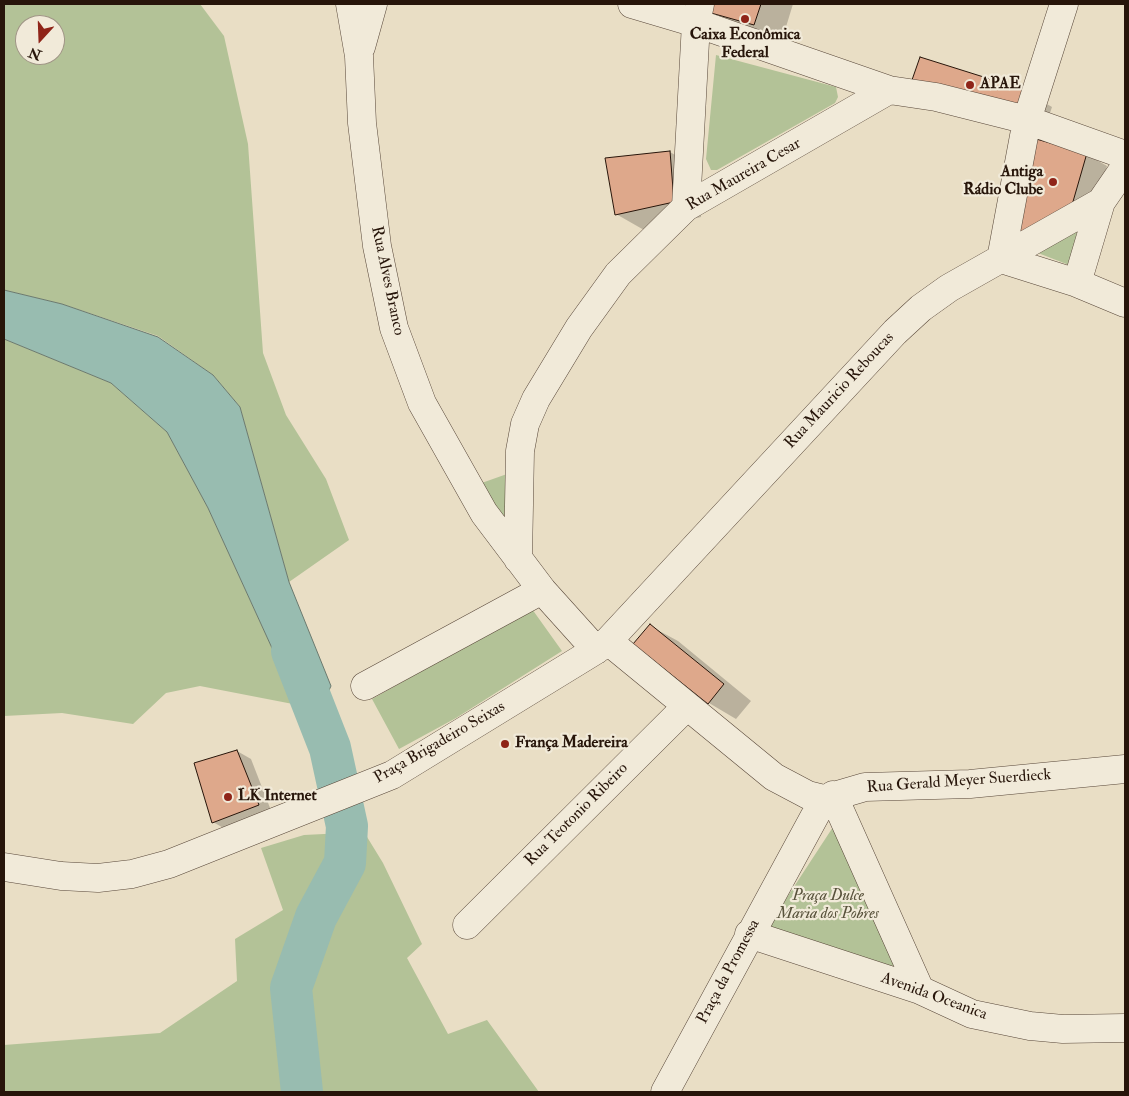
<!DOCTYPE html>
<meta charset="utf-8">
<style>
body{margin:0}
#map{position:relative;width:1129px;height:1096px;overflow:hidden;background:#e9dec5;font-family:"IM FELL Double Pica",serif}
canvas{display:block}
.frame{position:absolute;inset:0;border:5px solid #27150a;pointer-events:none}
.north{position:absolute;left:15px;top:15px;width:50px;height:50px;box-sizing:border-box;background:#f1ead9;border:1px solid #a09586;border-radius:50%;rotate:200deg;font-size:14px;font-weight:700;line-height:20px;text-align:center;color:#27150a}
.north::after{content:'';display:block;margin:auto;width:18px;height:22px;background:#8f2418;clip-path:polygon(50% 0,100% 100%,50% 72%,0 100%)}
</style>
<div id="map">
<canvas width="1129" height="1096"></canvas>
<div class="frame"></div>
<div class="north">N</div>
</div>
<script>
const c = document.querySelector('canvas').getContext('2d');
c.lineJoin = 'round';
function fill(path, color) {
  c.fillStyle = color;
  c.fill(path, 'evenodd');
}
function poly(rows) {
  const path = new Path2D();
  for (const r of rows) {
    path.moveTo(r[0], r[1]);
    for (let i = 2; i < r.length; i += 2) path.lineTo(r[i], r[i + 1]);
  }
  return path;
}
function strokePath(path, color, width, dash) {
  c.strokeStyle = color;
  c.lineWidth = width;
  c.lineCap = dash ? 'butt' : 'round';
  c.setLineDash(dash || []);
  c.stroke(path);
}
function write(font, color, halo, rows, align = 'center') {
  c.font = font + ' "IM FELL Double Pica",serif';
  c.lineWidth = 4.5;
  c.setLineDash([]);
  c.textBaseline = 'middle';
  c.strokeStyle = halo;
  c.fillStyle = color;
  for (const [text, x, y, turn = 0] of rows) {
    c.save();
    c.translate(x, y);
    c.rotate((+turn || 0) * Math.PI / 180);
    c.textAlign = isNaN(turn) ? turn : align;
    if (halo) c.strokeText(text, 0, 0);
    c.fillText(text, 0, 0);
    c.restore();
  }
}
fill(poly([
 [4,4,200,4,224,36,248,144,263,353,286,415,326,479,349,540,289,582,240,407,213,375,158,336,62,304,4,290],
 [25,25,55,25,55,55,25,55],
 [716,55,836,87,838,97,835,103,717,170,711,170,706,159],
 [1078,228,1069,265,1038,253],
 [4,339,111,383,167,432,208,508,298,705,200,686,166,693,133,724,62,713,4,716],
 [507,474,512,523,501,527,476,485],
 [532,609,562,651,456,718,399,749,372,699],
 [835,824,901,973,767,928],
 [364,832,383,863,422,944,407,958,448,1034,487,1020,539,1092,4,1092,4,1045,160,1033,237,981,235,939,283,910,261,848,304,835]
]), '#b3c297');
const water = poly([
 [4,290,62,304,158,337,213,375,240,407,289,582,331,686,325,699,314,706,298,705,208,508,167,432,111,383,4,339,4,290]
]);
fill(water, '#98bcb0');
strokePath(water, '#6b796e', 1);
fill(poly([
 [715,4,793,4,782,40,740,28,713,12],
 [1025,91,1052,107,1046,125],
 [670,152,697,168,701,217,644,230,616,214],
 [1086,154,1107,166,1091,223,1047,249,1026,237],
 [650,626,678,641,751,701,736,719,709,703,635,644],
 [237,751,251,759,272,813,227,830,213,822]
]), '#0003');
strokePath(poly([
 [292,651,330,748,347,826,345,863,316,917,291,988,302,1092]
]), '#98bcb0', 42);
const building = poly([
 [713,4,761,4,754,25,711,13,713,4],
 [920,57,1025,90,1018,110,912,80,920,57],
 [1036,139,1087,153,1070,212,1018,233,1036,139],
 [670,151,674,202,615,215,605,158,670,151],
 [650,624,724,684,708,704,633,644,650,624],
 [237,750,259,805,212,823,194,763,237,750]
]);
fill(building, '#dea88b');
strokePath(building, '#27150a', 1);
const minor = poly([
 [350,4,359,56,362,123,377,246,394,328,422,403,484,513,542,590,596,650],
 [632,4,696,23,889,90],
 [361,47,373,4],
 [686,207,696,23,700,4],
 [1001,259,1027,120,1064,4],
 [1001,259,1077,283,1125,303],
 [1077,283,1101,202],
 [518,559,520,451,525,424,536,399,579,328,618,274,686,207,889,90,936,97,1027,120,1125,155],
 [608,641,774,777,808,795,824,799,865,787,970,784,1125,769],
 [365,686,542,590],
 [833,795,920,990],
 [4,867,61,876,98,878,132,874,169,864,392,775,596,650,608,641,895,332,921,308,949,288,1101,202,1125,167],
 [467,925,687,706],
 [749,934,920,990,972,1014,1030,1026,1063,1029,1125,1028],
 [665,1092,824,799]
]);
strokePath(minor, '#584739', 29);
strokePath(minor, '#f1ead9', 28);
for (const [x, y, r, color] of [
 [745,19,5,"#8f2418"],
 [970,85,5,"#8f2418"],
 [1053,182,5,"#8f2418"],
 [505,744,5,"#8f2418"],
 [228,797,5,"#8f2418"]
]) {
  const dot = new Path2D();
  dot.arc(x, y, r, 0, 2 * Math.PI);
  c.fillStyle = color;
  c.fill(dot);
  strokePath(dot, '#f1ead9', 2);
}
write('bold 16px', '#27150a', '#f1ead9', [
 ["Caixa Econômica",745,36,"center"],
 ["Federal",745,54,"center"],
 ["APAE",980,85],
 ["Antiga",1043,173,"right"],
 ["Rádio Clube",1043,191,"right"],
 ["França Madereira",515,744],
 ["LK Internet",238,797]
], 'left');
write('16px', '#27150a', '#f1ead9', [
 ["Rua Maureira Cesar",744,175,-30],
 ["Rua Alves Branco",387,281,78],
 ["Rua Mauricio Reboucas",840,391,-47],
 ["Praça Brigadeiro Seixas",440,743,-30],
 ["Rua Gerald Meyer Suerdieck",959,782,-4],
 ["Rua Teotonio Ribeiro",577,815,-45],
 ["Praça da Promessa",729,972,-62],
 ["Avenida Oceanica",934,997,20]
]);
write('italic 16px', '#58523b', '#f1ead9', [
 ["Praça Dulce",828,897],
 ["Maria dos Pobres",828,915]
]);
</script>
